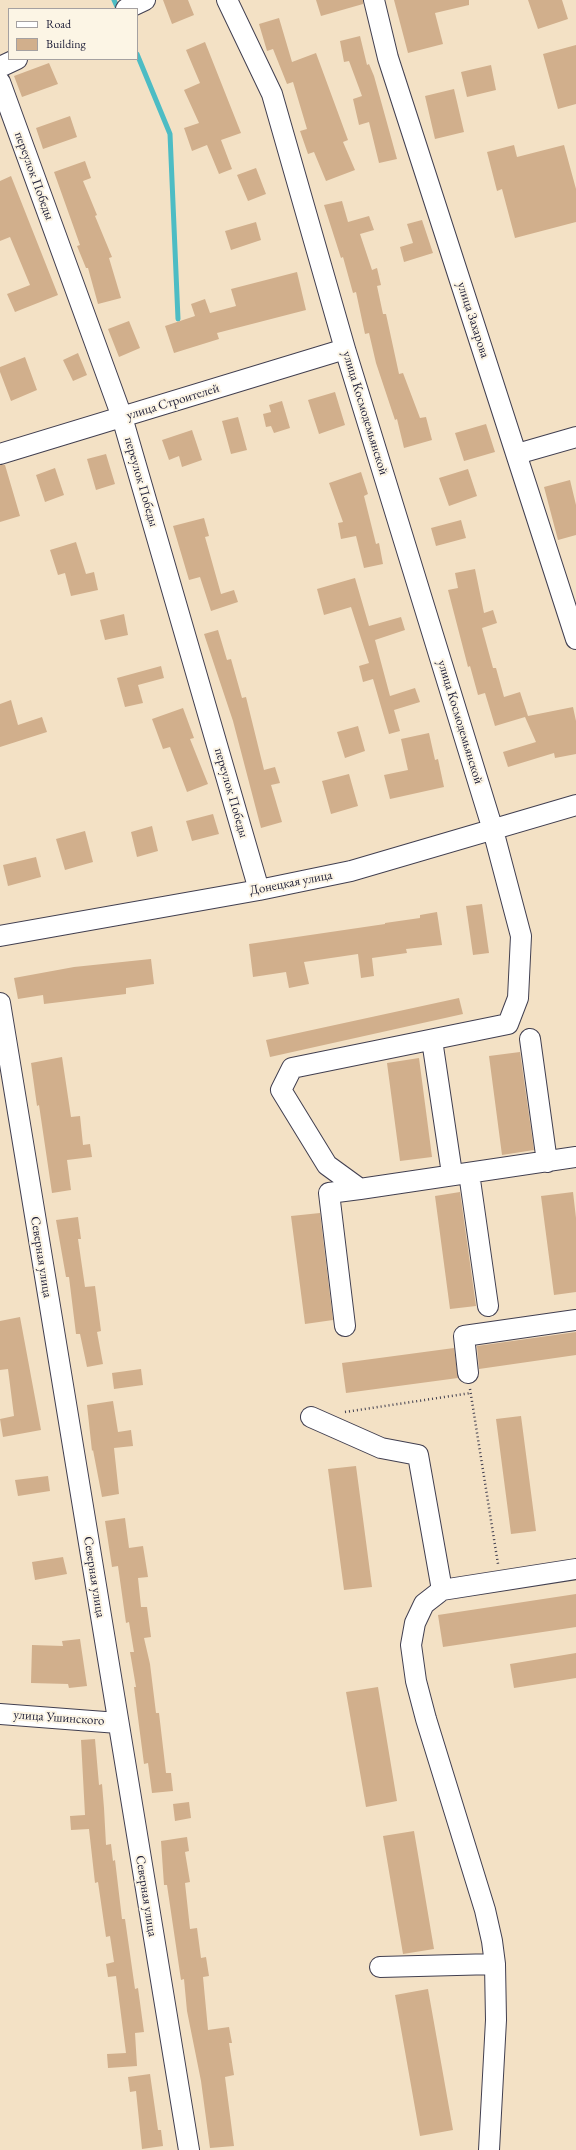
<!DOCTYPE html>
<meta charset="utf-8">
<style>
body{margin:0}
#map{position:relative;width:576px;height:2150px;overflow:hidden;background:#f3e1c5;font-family:"EB Garamond",serif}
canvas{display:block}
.legend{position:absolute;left:8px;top:8px;width:130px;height:52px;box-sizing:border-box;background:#fcf5e5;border:1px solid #a5a1a1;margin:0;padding:5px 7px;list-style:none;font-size:12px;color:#22223b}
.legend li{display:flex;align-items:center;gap:8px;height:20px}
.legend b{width:20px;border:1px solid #a5a1a1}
</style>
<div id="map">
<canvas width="576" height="2150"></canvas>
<ul class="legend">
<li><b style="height:5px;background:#fff"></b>Road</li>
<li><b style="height:11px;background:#d1af8c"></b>Building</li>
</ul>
</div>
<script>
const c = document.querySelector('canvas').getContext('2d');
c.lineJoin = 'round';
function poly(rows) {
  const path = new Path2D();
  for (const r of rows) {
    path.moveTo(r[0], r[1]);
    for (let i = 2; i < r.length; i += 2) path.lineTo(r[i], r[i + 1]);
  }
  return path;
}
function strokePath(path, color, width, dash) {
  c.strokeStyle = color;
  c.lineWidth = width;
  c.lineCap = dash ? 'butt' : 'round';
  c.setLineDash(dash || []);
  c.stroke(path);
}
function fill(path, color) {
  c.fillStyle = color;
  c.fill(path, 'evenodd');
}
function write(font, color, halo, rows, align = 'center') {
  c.font = font + ' "EB Garamond",serif';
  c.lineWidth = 4;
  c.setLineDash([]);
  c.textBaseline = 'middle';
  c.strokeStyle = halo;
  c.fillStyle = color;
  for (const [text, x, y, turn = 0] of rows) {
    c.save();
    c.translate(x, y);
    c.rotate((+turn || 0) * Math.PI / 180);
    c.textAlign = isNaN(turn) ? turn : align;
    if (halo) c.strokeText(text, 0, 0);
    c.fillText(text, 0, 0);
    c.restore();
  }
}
strokePath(poly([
 [114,0,118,9],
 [137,54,170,134,178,319]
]), '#4dbcc4', 5);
fill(poly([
 [163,0,188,0,194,15,172,24],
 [316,0,363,0,363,4,321,16],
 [394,0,469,0,469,5,435,13,443,44,408,53],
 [528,0,562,0,568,19,538,29],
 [279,18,292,62,316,53,348,140,343,142,355,170,326,181,314,152,308,154,300,131,307,129,293,82,287,84,273,49,267,51,259,24],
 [360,36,367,65,369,64,374,76,397,159,379,163,369,122,359,125,353,99,362,96,349,61,344,62,340,41],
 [205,42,241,133,221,140,232,169,219,174,207,145,192,151,184,128,199,123,184,90,200,83,186,50],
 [576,45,576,104,558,109,543,54],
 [49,63,58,84,22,97,14,76],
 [491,65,496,90,467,97,461,72],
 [454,89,464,132,435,139,425,96],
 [70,116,77,137,43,149,36,128],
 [514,145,517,157,564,145,576,189,576,222,515,238,502,189,497,191,487,152],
 [85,161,91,178,83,181,97,215,95,216,112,257,109,258,121,298,98,304,88,268,86,268,77,246,80,245,54,172],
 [256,168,266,194,248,201,237,175],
 [11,176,58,295,15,312,7,294,30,285,10,237,0,241,0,181],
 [342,201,348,222,369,216,374,230,360,234,372,270,377,268,381,285,377,286,383,314,386,314,399,374,403,373,420,418,426,417,432,440,404,448,397,419,395,420,376,363,369,333,365,334,356,292,353,293,343,257,341,258,324,205],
 [422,220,433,253,404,262,400,247,413,243,407,224],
 [256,222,261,240,231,250,225,231],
 [297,272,306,310,217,333,219,339,174,353,165,326,195,316,191,304,205,299,210,313,236,306,231,289],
 [129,321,140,348,119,357,108,329],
 [78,353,87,375,73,381,63,360],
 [25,357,37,390,11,401,0,372,0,367],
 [335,392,345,425,319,434,308,400],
 [282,401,290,428,274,433,271,426,266,427,263,414,271,412,269,405],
 [238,417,247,450,231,454,222,421],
 [486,424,495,452,464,461,455,433],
 [192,430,202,460,182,467,179,456,169,460,162,440],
 [106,454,115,484,96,490,87,459],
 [0,465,5,465,20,516,0,522],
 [55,468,64,495,45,502,36,475],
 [468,469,477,496,449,506,439,478],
 [361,472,368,494,364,496,376,544,379,543,383,564,364,568,356,536,341,539,338,523,343,522,329,483],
 [570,480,576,505,576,535,558,540,544,487],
 [204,518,209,536,205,537,221,594,234,590,238,602,211,611,200,577,189,580,173,526],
 [461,520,466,538,436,546,431,528],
 [76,542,86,574,94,572,98,590,71,596,65,573,58,575,50,550],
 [475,569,484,613,493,610,497,623,482,628,493,668,496,668,504,697,520,692,528,716,573,707,576,721,576,754,555,758,554,753,508,767,503,752,536,742,525,717,495,726,485,693,478,695,470,666,468,667,448,590,458,588,455,573],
 [355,578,369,626,401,617,405,630,375,640,390,696,415,688,420,702,394,710,400,731,389,734,373,679,363,682,359,666,369,663,351,607,324,615,317,589],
 [124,614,128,635,105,640,100,620],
 [218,630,227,660,231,659,242,698,246,697,264,770,275,767,280,783,271,785,282,822,261,828,233,721,204,634],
 [161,666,164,678,138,685,143,703,125,707,117,678],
 [11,700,18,725,42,717,47,732,0,747,0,704],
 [183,708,194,738,190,739,208,784,187,792,170,747,163,749,152,719],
 [358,726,365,751,345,758,337,732],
 [429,733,435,760,438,759,444,787,390,799,384,775,408,770,401,739],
 [349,774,358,806,331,814,322,781],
 [213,814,219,834,192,841,186,821],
 [152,826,158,851,137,857,131,832],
 [85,831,93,862,65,870,56,839],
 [36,857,41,877,8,886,3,865],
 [482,904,489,953,473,955,466,906],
 [437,912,442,945,406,949,407,953,372,958,374,976,361,978,358,954,304,962,309,984,289,988,286,972,253,977,249,944,385,924,385,923,420,918,420,915],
 [151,959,154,984,126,988,126,994,44,1004,43,995,18,999,14,978,74,967],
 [459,998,463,1014,270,1057,266,1040],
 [520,1052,534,1150,502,1155,489,1056],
 [62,1057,71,1117,80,1116,83,1145,90,1144,92,1157,67,1160,71,1190,52,1193,39,1105,37,1106,31,1063],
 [419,1058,432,1157,400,1161,387,1063],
 [460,1192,476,1306,450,1309,435,1196],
 [573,1192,576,1218,576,1292,554,1295,541,1196],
 [320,1213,333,1320,305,1324,291,1216],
 [78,1217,81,1239,78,1239,85,1287,95,1286,101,1331,97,1332,103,1364,87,1367,80,1334,76,1334,69,1277,66,1277,56,1220],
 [20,1317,41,1430,3,1437,0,1419,14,1416,8,1369,0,1370,0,1321],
 [576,1332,576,1355,479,1369,477,1346],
 [454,1348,458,1378,346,1393,342,1363],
 [141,1369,143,1385,114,1389,112,1373],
 [113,1401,118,1432,131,1430,133,1446,114,1448,119,1494,102,1497,93,1450,92,1451,87,1405],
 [521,1416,536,1531,511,1534,496,1419],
 [356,1466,372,1587,344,1590,328,1469],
 [48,1476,50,1491,18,1496,15,1480],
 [125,1518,129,1548,143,1546,148,1577,138,1578,141,1607,147,1607,151,1637,144,1638,150,1664,156,1713,159,1713,166,1773,171,1773,173,1791,152,1793,148,1763,144,1764,134,1687,136,1687,130,1652,134,1652,129,1622,126,1623,118,1566,112,1567,105,1521],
 [63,1557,67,1574,35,1580,32,1562],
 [576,1594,576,1627,443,1647,438,1615],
 [80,1639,87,1686,69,1688,68,1684,31,1683,32,1645,63,1646,62,1641],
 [576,1653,576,1678,514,1688,510,1664],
 [378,1687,397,1801,366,1807,346,1692],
 [95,1739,99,1785,102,1784,104,1808,106,1845,111,1844,113,1861,115,1860,122,1919,125,1919,135,1989,138,1988,144,2032,135,2033,137,2066,108,2068,107,2054,126,2053,116,1976,108,1977,106,1964,114,1962,110,1936,106,1937,98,1882,95,1883,89,1829,71,1830,70,1816,85,1815,81,1740],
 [189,1802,191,1818,175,1821,173,1804],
 [414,1831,434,1949,403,1954,383,1836],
 [187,1837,189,1851,185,1852,190,1882,185,1883,190,1929,197,1928,201,1958,206,1957,209,1976,203,1977,208,2030,229,2027,232,2043,229,2043,234,2075,225,2077,234,2146,210,2148,201,2081,187,2011,184,1979,181,1980,167,1885,164,1885,161,1841],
 [428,1989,453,2130,420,2136,395,1995],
 [150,2074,158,2130,161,2130,163,2146,142,2149,136,2091,130,2092,128,2077]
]), '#d1af8c');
const minor = poly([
 [227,0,272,94,345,349,493,830,521,936,518,998,508,1024,292,1068,281,1090,327,1165,360,1189,576,1157],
 [374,0,388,58,576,639],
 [126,9,145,0],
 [0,67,17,59],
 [0,82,122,417,259,890],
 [0,454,345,349],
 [517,454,576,437],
 [0,936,259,890,351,871,576,805],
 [0,1003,189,2150],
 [530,1039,547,1162],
 [432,1040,451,1167],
 [469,1173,488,1306],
 [345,1326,329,1193,360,1189],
 [468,1373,464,1336,576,1320],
 [311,1417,381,1448,418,1455,442,1590],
 [0,1714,118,1723],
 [380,1967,495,1964],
 [489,2150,496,2020,495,1964,492,1941,485,1910,426,1719,416,1681,411,1645,415,1623,424,1604,442,1590,576,1569]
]);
strokePath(minor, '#413f50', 22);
strokePath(poly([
 [470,1389,498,1564],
 [345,1412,471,1393]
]), '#413f50', 2.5, [1, 3]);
strokePath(minor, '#fff', 20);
write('13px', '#22223b', '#fcf5e5', [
 ["переулок Победы",34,176,70],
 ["улица Захарова",473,320,72],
 ["улица Строителей",173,402,-17],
 ["улица Космодемьянской",365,413,73],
 ["переулок Победы",141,482,74],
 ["улица Космодемьянской",460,722,73],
 ["переулок Победы",231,793,74],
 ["Донецкая улица",291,883,-11],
 ["Северная улица",41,1257,81],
 ["Северная улица",94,1577,81],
 ["улица Ушинского",59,1718,4],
 ["Северная улица",146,1896,81]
]);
</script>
